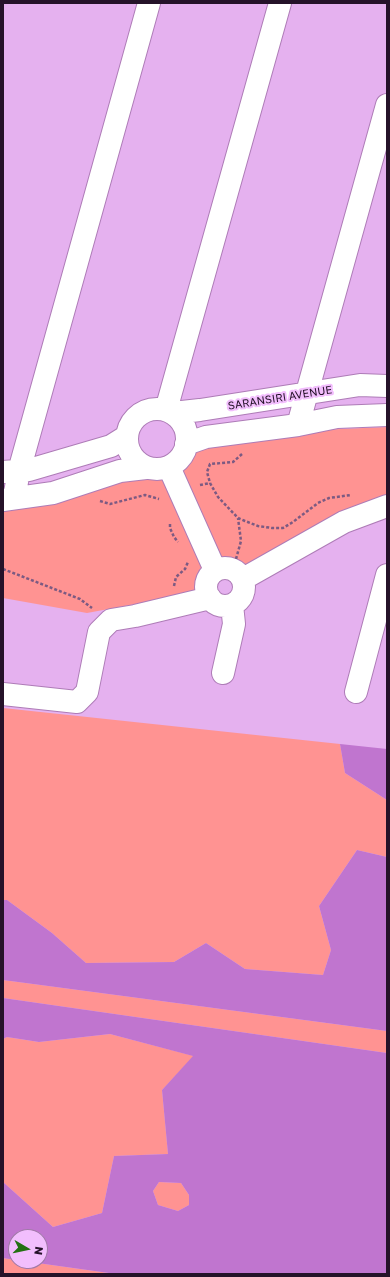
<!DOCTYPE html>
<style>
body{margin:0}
#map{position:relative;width:390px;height:1277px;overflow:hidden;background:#e5b1ef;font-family:"Golos Text",sans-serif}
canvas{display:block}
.frame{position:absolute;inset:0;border:4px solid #251229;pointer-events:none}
.north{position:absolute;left:8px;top:1229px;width:40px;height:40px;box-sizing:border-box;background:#f2befd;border:1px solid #a079a8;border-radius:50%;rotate:99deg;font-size:11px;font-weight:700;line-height:16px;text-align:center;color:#251229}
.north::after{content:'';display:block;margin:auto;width:14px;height:18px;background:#237013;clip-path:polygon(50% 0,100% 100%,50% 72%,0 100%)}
</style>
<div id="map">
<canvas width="390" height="1277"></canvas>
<div class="frame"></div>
<div class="north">N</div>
</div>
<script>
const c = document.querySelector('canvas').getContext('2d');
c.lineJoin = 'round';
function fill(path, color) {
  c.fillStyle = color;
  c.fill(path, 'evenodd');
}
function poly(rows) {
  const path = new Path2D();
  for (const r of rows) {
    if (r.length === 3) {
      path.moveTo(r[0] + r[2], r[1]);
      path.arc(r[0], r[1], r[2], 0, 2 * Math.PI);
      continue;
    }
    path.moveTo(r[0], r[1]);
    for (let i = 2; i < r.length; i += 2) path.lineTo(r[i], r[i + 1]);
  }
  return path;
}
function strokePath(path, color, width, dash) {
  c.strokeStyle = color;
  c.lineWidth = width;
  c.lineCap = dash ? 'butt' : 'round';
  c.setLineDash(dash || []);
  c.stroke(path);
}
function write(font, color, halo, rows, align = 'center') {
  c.font = font + ' "Golos Text",sans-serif';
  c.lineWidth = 4;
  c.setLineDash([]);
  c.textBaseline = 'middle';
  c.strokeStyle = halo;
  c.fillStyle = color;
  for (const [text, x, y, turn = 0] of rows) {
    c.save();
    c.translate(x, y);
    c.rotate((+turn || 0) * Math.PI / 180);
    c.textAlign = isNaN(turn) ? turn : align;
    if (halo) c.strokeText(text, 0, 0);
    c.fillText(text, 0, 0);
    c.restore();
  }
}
fill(poly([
 [387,427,387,494,249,566,235,558,203,563,197,576,195,593,87,613,3,598,3,505,137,474,161,478,182,469,197,451,231,440,295,431],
 [3,708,340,744,345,773,387,800,387,857,357,850,319,906,331,950,323,975,245,969,206,943,174,962,86,963,52,933,7,900,3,900],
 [3,980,387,1031,387,1053,3,998],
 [110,1034,194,1056,162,1090,168,1154,114,1156,102,1213,53,1227,3,1182,3,1039,7,1037,39,1042],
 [159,1182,181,1183,189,1195,189,1205,178,1211,158,1205,153,1191],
 [3,1258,16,1260,16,1261,23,1261,116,1274,3,1274]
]), '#ff9392');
fill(poly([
 [340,744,387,749,387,800,345,773],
 [357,850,387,857,387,1031,3,980,3,900,7,900,52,933,86,963,174,962,206,943,245,969,323,975,331,950,319,906],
 [3,998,387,1053,387,1274,116,1274,23,1261,40,1261,40,1237,16,1237,16,1260,3,1258,3,1182,53,1227,102,1213,114,1156,168,1154,162,1090,193,1056,110,1034,39,1042,7,1037,3,1039],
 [159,1182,181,1183,189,1195,189,1205,178,1211,158,1205,153,1191]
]), '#c075cf');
const minor = poly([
 [157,439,30],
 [166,410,280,3],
 [173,413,200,410,360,385,387,386],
 [298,425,387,105],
 [186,444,206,437,298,425,337,417,387,415],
 [169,467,215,570],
 [3,472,29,470,111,446,127,436],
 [14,498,19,471,149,3],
 [3,500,53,493,120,471,146,468],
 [225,587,19],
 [243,579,344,522,387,506],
 [223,673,234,624,232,605],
 [356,692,387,575],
 [3,694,77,702,87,692,99,632,111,620,135,616,210,598]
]);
strokePath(minor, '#ae7cb7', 24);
strokePath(poly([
 [242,454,233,462,210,464,207,472,210,483,218,497,238,518,245,521,258,526,272,528,283,528,293,522,318,503,329,498,351,495],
 [200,485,210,483],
 [100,501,110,504,145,495,159,499],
 [170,524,170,528,174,537,178,542],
 [236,559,241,541,238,518],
 [3,569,80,599,92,608],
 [174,586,176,577,185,569,188,562]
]), '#7c5a82', 2.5, [3, 2]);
strokePath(minor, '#fff', 22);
write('11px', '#251229', '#f2befd', [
 ["SARANSIRI AVENUE",280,398,-9]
]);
</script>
